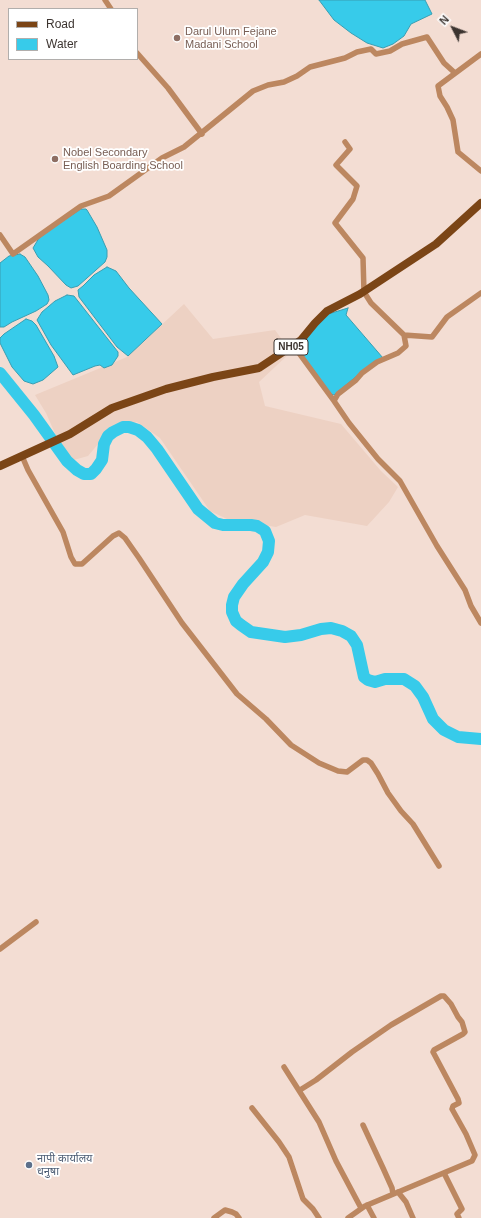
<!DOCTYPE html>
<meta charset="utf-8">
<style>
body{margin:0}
#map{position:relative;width:481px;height:1218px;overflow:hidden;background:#f3ddd3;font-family:Arial,sans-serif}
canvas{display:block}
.legend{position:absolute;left:8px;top:8px;width:130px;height:52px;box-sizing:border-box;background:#fff;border:1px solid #b1aeac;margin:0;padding:5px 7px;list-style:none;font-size:12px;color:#3c3430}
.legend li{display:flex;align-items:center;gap:8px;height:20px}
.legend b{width:20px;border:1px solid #b1aeac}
.north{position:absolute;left:433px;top:8px;width:40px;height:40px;-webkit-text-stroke:3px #fff;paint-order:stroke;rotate:312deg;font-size:11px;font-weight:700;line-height:16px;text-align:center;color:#3c3430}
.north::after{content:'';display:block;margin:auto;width:14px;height:18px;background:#3c3430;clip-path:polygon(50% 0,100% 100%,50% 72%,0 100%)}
</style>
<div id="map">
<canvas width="481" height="1218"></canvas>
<ul class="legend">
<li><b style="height:5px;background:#7b4516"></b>Road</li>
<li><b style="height:11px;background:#37cbea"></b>Water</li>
</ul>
<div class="north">N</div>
</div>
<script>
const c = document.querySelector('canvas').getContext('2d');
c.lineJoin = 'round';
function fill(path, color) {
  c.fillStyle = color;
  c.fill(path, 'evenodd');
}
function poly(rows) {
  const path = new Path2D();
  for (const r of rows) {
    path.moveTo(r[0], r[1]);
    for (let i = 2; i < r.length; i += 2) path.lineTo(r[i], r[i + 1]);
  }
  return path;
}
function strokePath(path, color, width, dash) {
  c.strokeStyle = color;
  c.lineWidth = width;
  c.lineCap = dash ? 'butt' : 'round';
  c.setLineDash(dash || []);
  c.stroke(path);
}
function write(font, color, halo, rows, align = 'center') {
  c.font = font + ' Arial,"Noto Sans Devanagari",sans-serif';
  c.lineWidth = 3.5;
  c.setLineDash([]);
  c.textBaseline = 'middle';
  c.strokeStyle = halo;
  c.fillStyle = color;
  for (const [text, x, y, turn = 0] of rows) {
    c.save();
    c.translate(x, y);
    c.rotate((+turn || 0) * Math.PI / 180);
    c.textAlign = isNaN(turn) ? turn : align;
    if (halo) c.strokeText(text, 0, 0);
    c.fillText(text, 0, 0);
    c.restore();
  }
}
fill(poly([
 [184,304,213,339,275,330,291,352,259,382,265,406,341,424,381,471,398,487,389,502,367,526,305,515,276,527,227,519,210,511,160,438,137,422,109,431,88,456,70,461,65,456,46,413,35,395,127,357]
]), '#edd1c3');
const water = poly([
 [319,0,425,0,432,14,411,24,404,36,393,44,383,48,367,43,351,33,334,20,319,0],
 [81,209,86,209,87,210,97,227,107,250,107,257,105,262,78,286,71,288,66,285,48,266,38,257,33,248,39,238,58,224,81,209],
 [20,254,25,257,38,276,48,295,49,300,47,304,36,311,12,322,4,327,0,327,0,263,9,256,20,254],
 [107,267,116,271,129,288,162,324,128,356,117,347,79,297,78,290,83,286,94,275,107,267],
 [67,295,74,296,118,352,118,356,112,365,104,368,100,365,95,366,73,375,51,345,37,320,42,312,55,301,67,295],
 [348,308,346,315,383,358,365,369,334,395,331,394,301,353,300,346,301,343,325,315,348,308],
 [26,319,32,321,36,325,54,356,58,367,43,380,33,384,24,381,12,367,0,343,0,338,4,334,26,319]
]);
fill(water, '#37cbea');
strokePath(water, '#389eb2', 1);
strokePath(poly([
 [0,373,34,415,67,461,77,470,84,474,91,474,96,469,102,460,104,444,108,436,113,432,123,427,129,427,138,430,147,437,157,449,198,509,215,523,223,525,251,525,257,526,265,531,269,541,268,552,263,562,243,584,234,597,232,605,232,612,236,621,241,625,251,632,285,637,301,635,321,629,331,628,342,631,351,636,357,645,364,677,368,680,375,682,385,679,404,679,415,686,423,697,433,719,444,730,458,737,481,739]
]), '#37cbea', 12);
strokePath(poly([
 [105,0,111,9],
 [137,53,168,88,202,134],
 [481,54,438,86,440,96,447,107,453,120,458,152,481,171],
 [0,235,13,254,81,206,109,196,162,158,184,147,253,91,268,85,284,82,297,76,310,67,345,58,357,52,371,49,376,54,390,51,402,44,427,37,444,63,455,73],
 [404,335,432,337,447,317,481,293],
 [293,345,334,401,338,394,356,380,362,373,377,362,398,353,406,346,404,335,371,303,364,292,363,258,335,223,353,199,357,186,336,165,350,149,345,142],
 [334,401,349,423,378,459,400,481,437,546,465,590,471,606,481,623],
 [22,456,28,470,63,532,71,557,75,564,82,564,113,536,119,533,125,538,139,558,182,623,237,694,266,719,291,745,319,763,338,771,347,772,363,760,367,760,371,763,378,774,388,793,401,811,413,824,439,866],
 [0,949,36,922],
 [284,1067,319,1122,336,1161,361,1208],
 [300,1090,316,1080,352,1052,391,1025,441,996,444,996,451,1004,458,1017,462,1022,465,1032,463,1034,434,1050,433,1052,458,1099,459,1103,453,1106,452,1109,466,1134,475,1155,472,1161,365,1206,348,1218],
 [252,1108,279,1142,289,1157,303,1199,313,1209,319,1218],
 [363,1125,383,1168,392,1188,393,1194],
 [444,1173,462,1209,457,1214,459,1218],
 [398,1192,406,1202,413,1218],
 [367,1205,374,1218],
 [214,1218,225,1210,232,1212,236,1214,239,1218]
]), '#bc8760', 5.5);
strokePath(poly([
 [0,466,70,434,112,408,166,389,213,377,259,368,301,340,315,323,327,311,360,294,436,244,481,203]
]), '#7b4516', 8);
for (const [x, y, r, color] of [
 [177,38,4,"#8d6e63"],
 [55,159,4,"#8d6e63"],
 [29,1165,4,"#5c6f8a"]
]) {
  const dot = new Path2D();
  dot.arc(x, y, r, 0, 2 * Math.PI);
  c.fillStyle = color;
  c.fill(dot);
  strokePath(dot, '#fff', 1.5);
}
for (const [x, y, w] of [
 [291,347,34]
]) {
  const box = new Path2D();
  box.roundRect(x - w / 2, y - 8, w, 16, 3);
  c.fillStyle = '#fff';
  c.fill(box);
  strokePath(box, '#3c3430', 1);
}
write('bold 10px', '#3c3430', null, [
 ["NH05",291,347]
]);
write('11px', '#785e54', '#fff', [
 ["Darul Ulum Fejane",185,32],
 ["Madani School",185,45],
 ["Nobel Secondary",63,153],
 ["English Boarding School",63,166]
], 'left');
write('11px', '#4e5e75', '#fff', [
 ["नापी कार्यालय",37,1159],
 ["धनुषा",37,1172]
], 'left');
</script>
